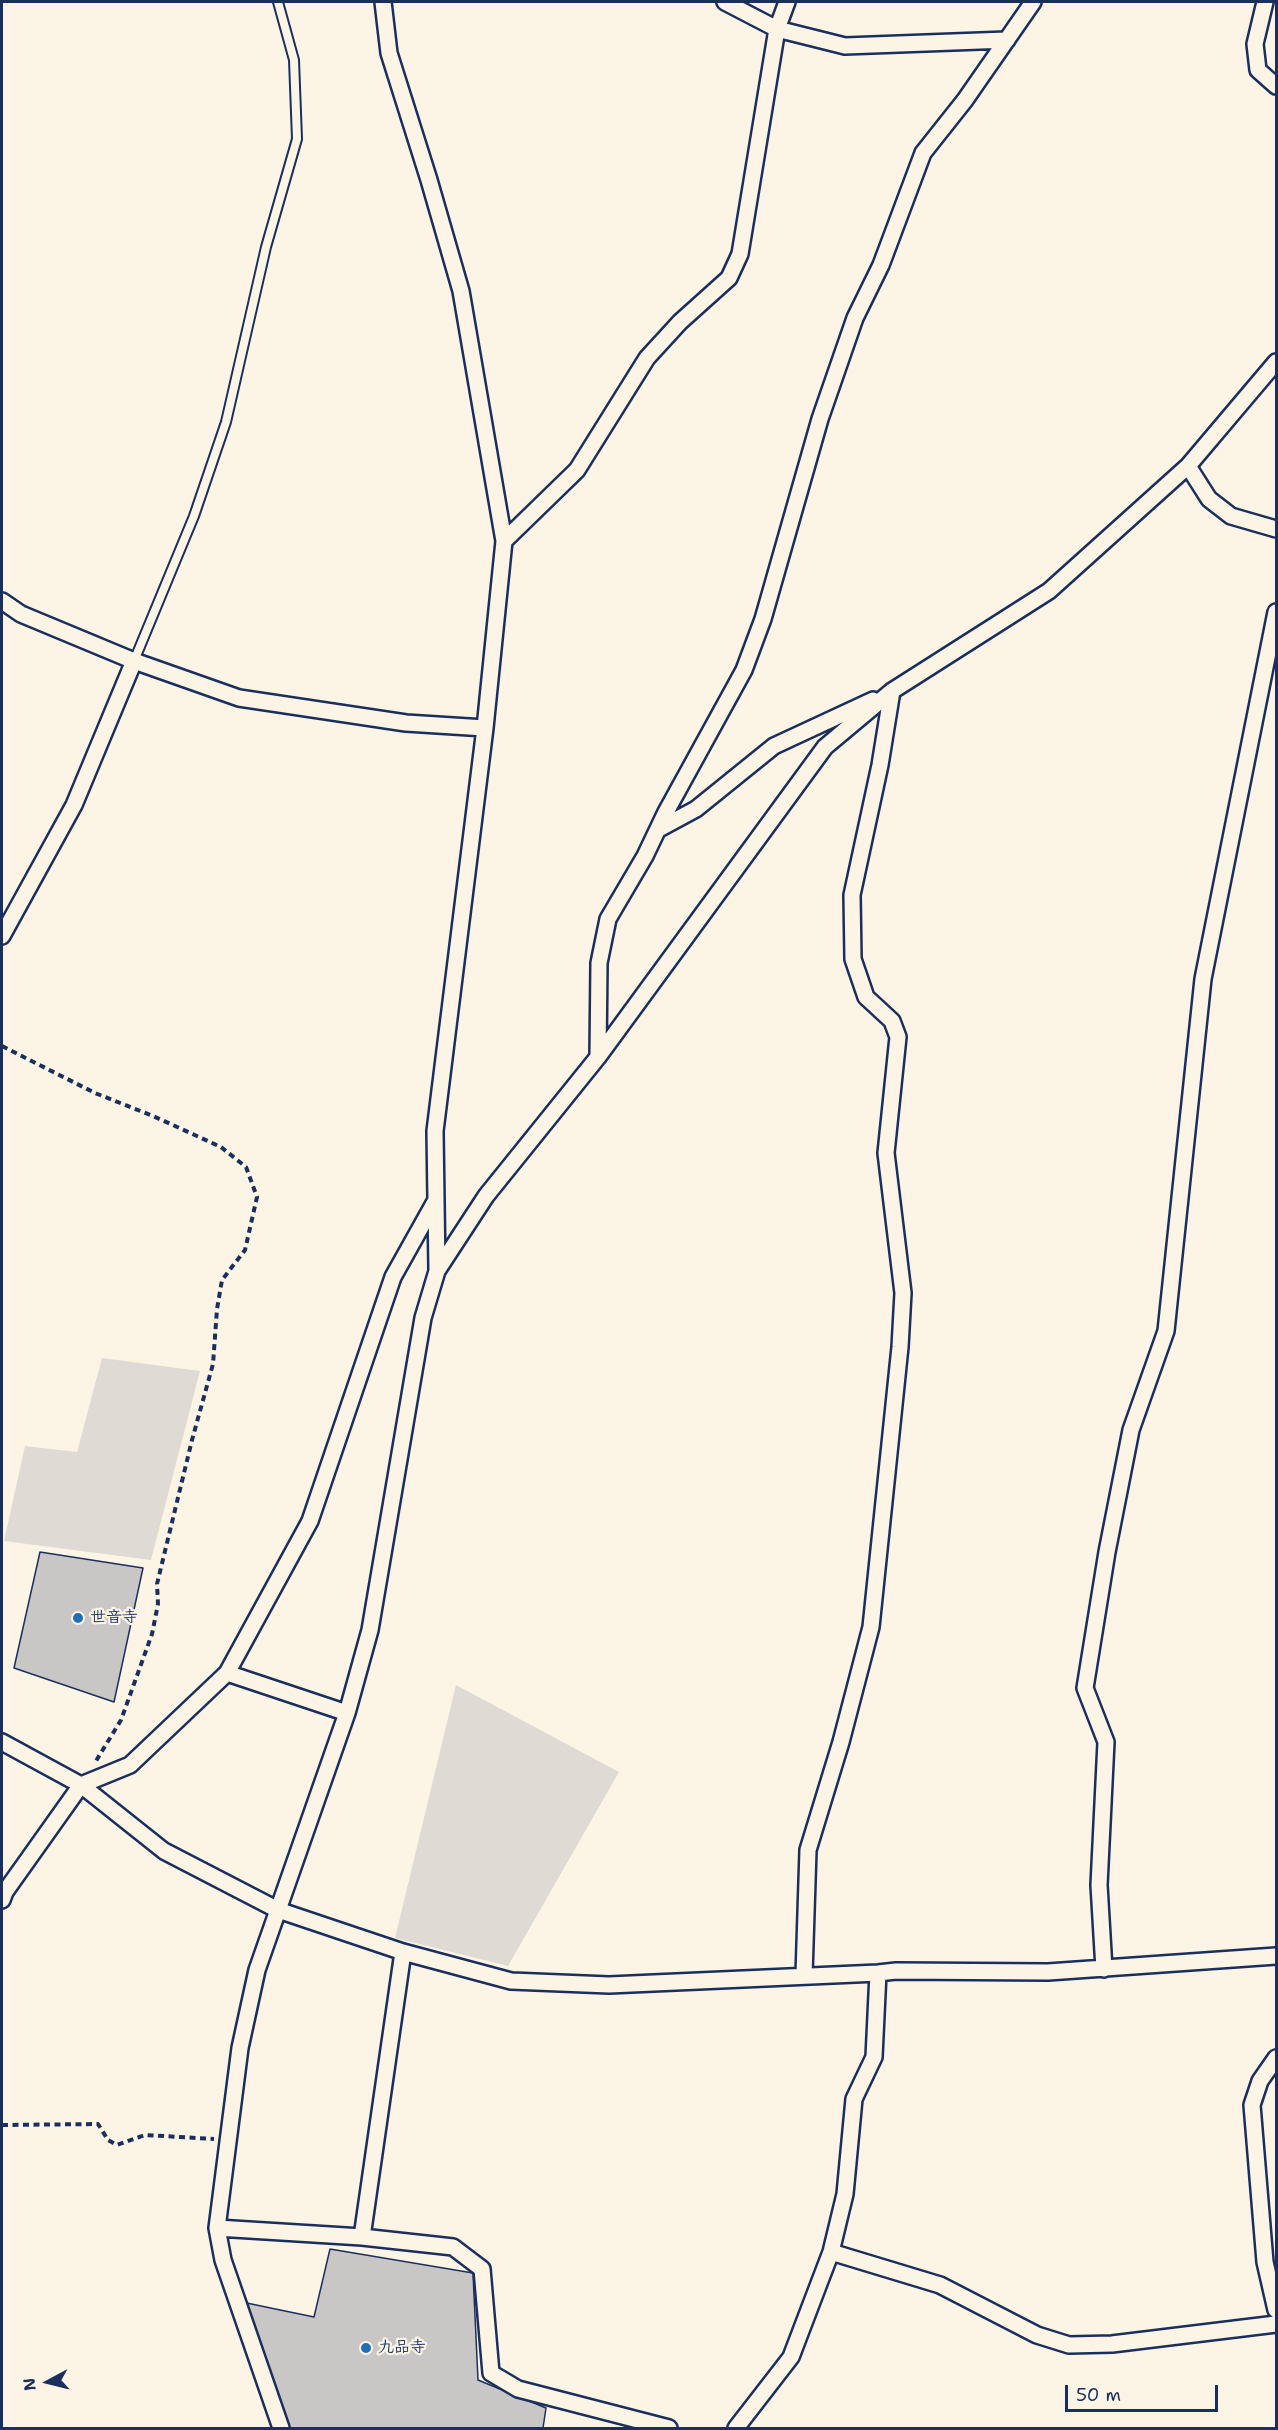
<!DOCTYPE html>
<meta charset="utf-8">
<style>
body{margin:0}
#map{position:relative;width:1278px;height:2430px;overflow:hidden;background:#fcf5e5;font-family:"Shantell Sans",sans-serif}
canvas{display:block}
.frame{position:absolute;inset:0;border:3px solid #1b2f5e;pointer-events:none}
.north{position:absolute;left:18px;top:2352px;width:60px;height:60px;-webkit-text-stroke:4px #fcf5e5;paint-order:stroke;rotate:263deg;font-size:16px;font-weight:700;line-height:24px;text-align:center;color:#1b2f5e}
.north::after{content:'';display:block;margin:auto;width:21px;height:27px;background:#1b2f5e;clip-path:polygon(50% 0,100% 100%,50% 72%,0 100%)}
.scale{position:absolute;left:1065px;top:2385px;width:153px;height:27px;box-sizing:border-box;border:3px solid #1b2f5e;border-top:0;padding-left:8px;font-size:18px;line-height:21px;white-space:nowrap;color:#1b2f5e;-webkit-text-stroke:4px #fcf5e5;paint-order:stroke}
</style>
<div id="map">
<canvas width="1278" height="2430"></canvas>
<div class="frame"></div>
<div class="north">N</div>
<div class="scale">50 m</div>
</div>
<script>
const c = document.querySelector('canvas').getContext('2d');
c.lineJoin = 'round';
function fill(path, color) {
  c.fillStyle = color;
  c.fill(path, 'evenodd');
}
function poly(rows) {
  const path = new Path2D();
  for (const r of rows) {
    path.moveTo(r[0], r[1]);
    for (let i = 2; i < r.length; i += 2) path.lineTo(r[i], r[i + 1]);
  }
  return path;
}
function strokePath(path, color, width, dash) {
  c.strokeStyle = color;
  c.lineWidth = width;
  c.lineCap = dash ? 'butt' : 'round';
  c.setLineDash(dash || []);
  c.stroke(path);
}
function write(font, color, halo, rows, align = 'center') {
  c.font = font + ' "Shantell Sans","Klee One",sans-serif';
  c.lineWidth = 4.5;
  c.setLineDash([]);
  c.textBaseline = 'middle';
  c.strokeStyle = halo;
  c.fillStyle = color;
  for (const [text, x, y, turn = 0] of rows) {
    c.save();
    c.translate(x, y);
    c.rotate((+turn || 0) * Math.PI / 180);
    c.textAlign = isNaN(turn) ? turn : align;
    if (halo) c.strokeText(text, 0, 0);
    c.fillText(text, 0, 0);
    c.restore();
  }
}
fill(poly([
 [102,1358,200,1371,151,1560,4,1541,25,1446,77,1452],
 [456,1685,619,1772,508,1966,395,1938]
]), '#dfdbd4');
const building = poly([
 [40,1552,143,1568,114,1702,14,1668,40,1552],
 [330,2249,473,2273,478,2380,546,2408,543,2428,287,2428,237,2301,314,2317,330,2249]
]);
fill(building, '#c8c7c6');
strokePath(building, '#1b2f5e', 1.5);
const lane = poly([
 [134,661,194,516,226,422,266,247,297,139,294,60,278,2]
]);
const street = poly([
 [383,2,389,53,429,180,461,291,504,541,485,728,435,1131,437,1271],
 [725,2,777,29,845,46,1007,40],
 [1265,2,1255,44,1258,70,1276,86],
 [1188,466,1209,499,1231,516,1276,529],
 [504,541,577,470,647,358,680,322,729,278,740,254,777,29,787,2],
 [2,601,21,614,134,661,239,698,406,723,485,728],
 [659,829,696,809,774,746,873,700],
 [2,936,74,805,134,661],
 [598,1057,599,963,608,919,645,856,666,812,744,670,763,619,820,419,855,318,881,265,923,153,965,100,1033,2],
 [227,1673,310,1521,393,1277,436,1200],
 [2,1742,81,1785,164,1851,278,1910,403,1952,511,1981,609,1985,878,1973,896,1971,1048,1972,1276,1956],
 [2,1900,5,1892,81,1785,130,1765,227,1673,347,1713],
 [1104,1969,1099,1885,1106,1742,1085,1688,1107,1552,1131,1430,1166,1331,1203,979,1276,612],
 [804,1975,808,1850,841,1742,871,1627,900,1347,903,1293,886,1153,898,1037,892,1021,866,997,853,959,852,895,880,765,892,691],
 [1276,2058,1260,2081,1252,2105,1265,2262,1276,2310],
 [217,2228,362,2237,453,2247,482,2269,491,2373,518,2389,669,2428],
 [362,2237,403,1952],
 [831,2252,940,2285,1037,2335,1069,2345,1112,2344,1276,2324],
 [281,2428,223,2260,217,2228,240,2048,257,1970,347,1713,370,1630,423,1318,437,1271,486,1196,598,1057,825,747,892,691,1049,591,1188,466,1276,362],
 [736,2428,791,2357,831,2252,845,2194,854,2099,874,2057,878,1973]
]);
strokePath(lane, '#1b2f5e', 12);
strokePath(street, '#1b2f5e', 20);
strokePath(poly([
 [2,1046,95,1093,153,1116,221,1147,246,1167,257,1197,245,1250,222,1280,217,1309,213,1364,192,1440,157,1584,158,1604,152,1634,121,1720,96,1761],
 [2,2125,98,2124,108,2140,117,2145,145,2135,214,2139]
]), '#1b2f5e', 4, [6, 4.5]);
strokePath(lane, '#fcf5e5', 8);
strokePath(street, '#fcf5e5', 15);
for (const [x, y, r, color] of [
 [78,1618,6,"#1f6fb2"],
 [366,2348,6,"#1f6fb2"]
]) {
  const dot = new Path2D();
  dot.arc(x, y, r, 0, 2 * Math.PI);
  c.fillStyle = color;
  c.fill(dot);
  strokePath(dot, '#fcf5e5', 2);
}
write('bold 16px', '#1b2f5e', '#fcf5e5', [
 ["世音寺",90,1618],
 ["九品寺",378,2348]
], 'left');
</script>
